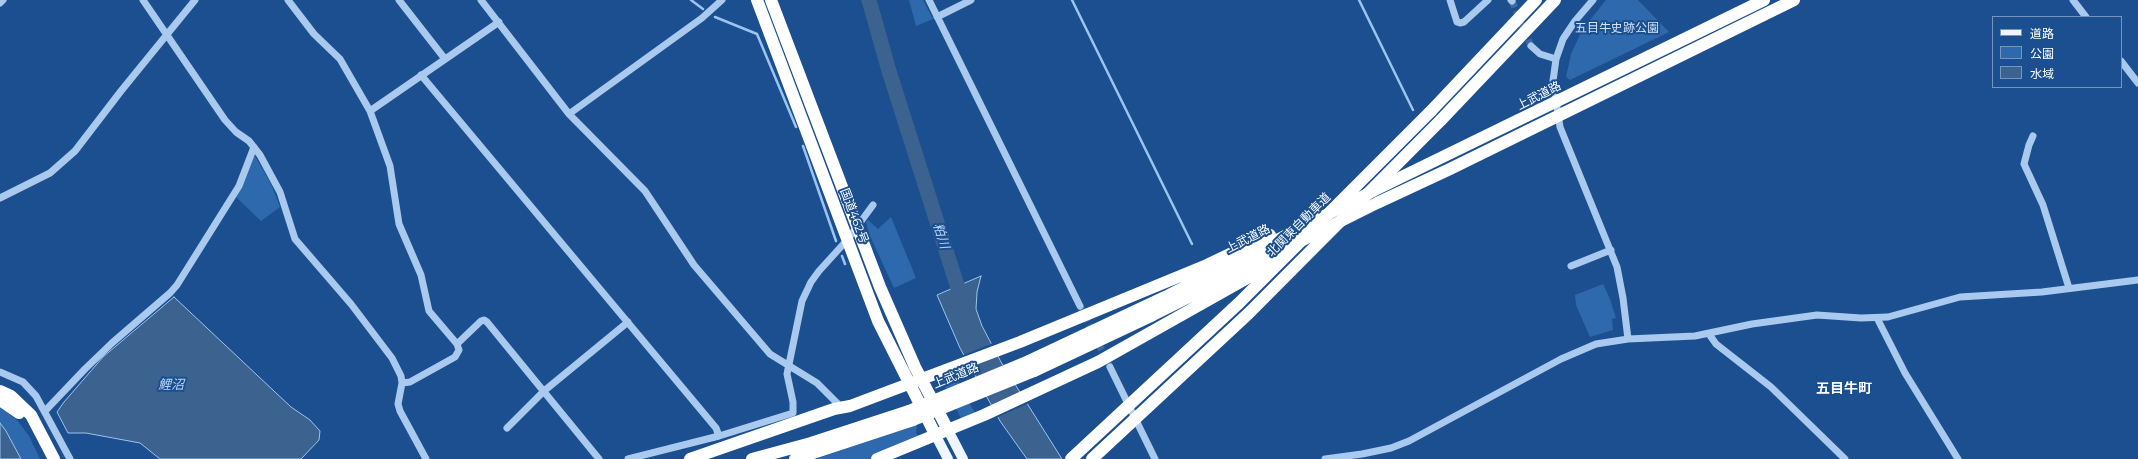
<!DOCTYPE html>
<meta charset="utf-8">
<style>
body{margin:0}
#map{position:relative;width:2138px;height:459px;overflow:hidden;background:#1b4f8f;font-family:Montserrat,"Noto Sans JP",sans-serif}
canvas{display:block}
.legend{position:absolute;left:1992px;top:16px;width:130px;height:72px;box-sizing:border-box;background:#1b4f8f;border:1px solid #7695bc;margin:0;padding:5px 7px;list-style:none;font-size:12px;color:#fff}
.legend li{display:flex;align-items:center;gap:8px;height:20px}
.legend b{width:20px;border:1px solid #7695bc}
</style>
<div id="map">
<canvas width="2138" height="459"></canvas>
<ul class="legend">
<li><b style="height:5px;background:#f0f6ff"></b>道路</li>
<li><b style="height:11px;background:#2e69ad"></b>公園</li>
<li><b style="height:11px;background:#3c6290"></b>水域</li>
</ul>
</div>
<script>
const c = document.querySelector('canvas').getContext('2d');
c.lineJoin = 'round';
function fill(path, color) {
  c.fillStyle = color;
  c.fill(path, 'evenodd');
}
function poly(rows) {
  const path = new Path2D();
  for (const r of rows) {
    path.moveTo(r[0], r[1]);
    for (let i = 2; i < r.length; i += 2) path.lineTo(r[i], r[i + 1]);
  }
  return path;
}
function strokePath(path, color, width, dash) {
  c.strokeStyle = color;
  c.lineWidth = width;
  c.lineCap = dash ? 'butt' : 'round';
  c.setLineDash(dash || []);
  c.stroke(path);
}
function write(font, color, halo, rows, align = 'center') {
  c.font = font + ' Montserrat,"Noto Sans JP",sans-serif';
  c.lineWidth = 4;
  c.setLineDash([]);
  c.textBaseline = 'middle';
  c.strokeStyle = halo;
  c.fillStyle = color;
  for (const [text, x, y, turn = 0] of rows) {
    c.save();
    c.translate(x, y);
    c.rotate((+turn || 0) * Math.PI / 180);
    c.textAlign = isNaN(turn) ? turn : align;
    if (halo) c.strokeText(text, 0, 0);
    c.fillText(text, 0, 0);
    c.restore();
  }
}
fill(poly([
 [909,0,923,0,933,19,916,26],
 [1606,0,1638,0,1669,32,1570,80,1566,77,1571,54,1582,30],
 [255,156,271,184,280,207,261,221,235,196,253,157],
 [891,217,916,278,894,288,869,234,866,222,868,220,878,229],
 [1603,284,1610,299,1616,318,1612,319,1613,330,1590,337,1576,305,1575,295],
 [953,371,976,415,962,420,940,377],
 [0,407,17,420,29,436,40,459,0,459],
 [917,424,916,433,920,438,869,459,816,459]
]), '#2e69ad');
const water = poly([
 [981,276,977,292,976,309,982,326,1001,362,1062,459,1027,459,1000,421,960,348,937,295,981,276],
 [174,297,291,407,310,420,320,431,319,440,301,459,160,459,140,443,86,433,68,433,57,412,64,402,103,357,174,297],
 [0,423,6,431,21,459,0,459,0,423]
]);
fill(water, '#3c6290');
strokePath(water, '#9cc4f0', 1);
fill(poly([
 [993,343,999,354,966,366,961,356],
 [1023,394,1029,403,996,418,991,409]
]), '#1b4f8f');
strokePath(poly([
 [691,0,703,9],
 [1072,0,1192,244],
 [1359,0,1413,110],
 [715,17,757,34,796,127],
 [803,146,836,241],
 [842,256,845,264]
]), '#9cc4f0', 2.5);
strokePath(poly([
 [869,0,889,71,963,304]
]), '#3c6290', 15);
strokePath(poly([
 [1512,1,1531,46],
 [1080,306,1110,367]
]), '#3d69a0', 7, [7, 3.5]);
strokePath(poly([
 [143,0,225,120,236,132,249,141,260,155,280,192,295,239,351,304,392,358,401,376,402,383,398,404,400,411,426,459],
 [288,0,314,34,340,59,370,111,390,166,399,224,421,275,429,311,457,344,459,350,455,357,410,382,402,383],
 [399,0,445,59],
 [481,0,569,114,645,191,694,265,770,354,817,383,842,408],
 [929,0,1080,306],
 [1450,0,1457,22,1460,23,1464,22,1488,0],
 [1511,0,1512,1],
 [1593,0,1575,21,1563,39,1556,59,1553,81,1560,127,1617,267,1623,298,1628,339],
 [2073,0,2086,17],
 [0,3,3,0],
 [937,17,971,0],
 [1531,46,1540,54,1556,59],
 [2121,61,2138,83],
 [421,75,716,428,719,436],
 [370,111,499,22],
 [569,114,702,18,722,0],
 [2033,136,2029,145,2024,164,2043,205,2069,288],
 [0,198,50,173,75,151,121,91,195,0],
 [1571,266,1611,250],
 [1877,318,1905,373,1958,459],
 [1709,334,1716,344,1771,387,1845,459],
 [457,344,481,321,484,320,487,322,599,459],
 [1110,367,1155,459],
 [0,372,23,382,36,396,70,459],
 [45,411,85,369,112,343,170,293,177,285,239,186,254,147],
 [507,428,544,391,628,322],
 [628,459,719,436,793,413,793,402,787,374,802,301,811,282,819,271,848,239,873,205],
 [1325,459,1362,454,1391,448,1409,441,1561,359,1596,344,1628,339,1695,336,1752,324,1817,315,1861,318,1888,317,1960,297,2042,292,2138,280]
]), '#a9c9ee', 7);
strokePath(poly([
 [948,430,963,459],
 [936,436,948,459]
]), '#f0f6ff', 10);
strokePath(poly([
 [757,0,878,321,936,436],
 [771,0,880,287,915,367,948,430],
 [1431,111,1536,0],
 [1441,120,1555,0],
 [1029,361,1165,297,1381,187,1764,0],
 [1034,371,1153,315,1377,203,1450,169,1794,0],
 [0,391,11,396,31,415,54,459],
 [0,400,19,413],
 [690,459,834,409,850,406,1020,342,1207,265,1270,235],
 [752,459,811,443,909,411],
 [795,459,913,420],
 [877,459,984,415,1098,362,1281,259]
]), '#fff', 12);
strokePath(poly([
 [909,411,1029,361],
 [913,420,1034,371],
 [1071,459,1239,303,1431,111],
 [1092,459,1249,313,1441,120]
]), '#fff', 12);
write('12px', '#cfe3fa', '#1b4f8f', [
 ["五目牛史跡公園",1617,28]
]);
write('12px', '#fff', '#1b4f8f', [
 ["上武道路",1539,96,-27],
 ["国道462号",854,216,69],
 ["北関東自動車道",1299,225,-45],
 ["上武道路",1248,239,-27],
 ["上武道路",956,376,-22]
]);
write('italic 13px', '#b5d3f5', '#1b4f8f', [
 ["粕川",941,236,72],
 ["鯉沼",171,385]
]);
write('bold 14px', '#fff', '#1b4f8f', [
 ["五目牛町",1844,389]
]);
</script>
